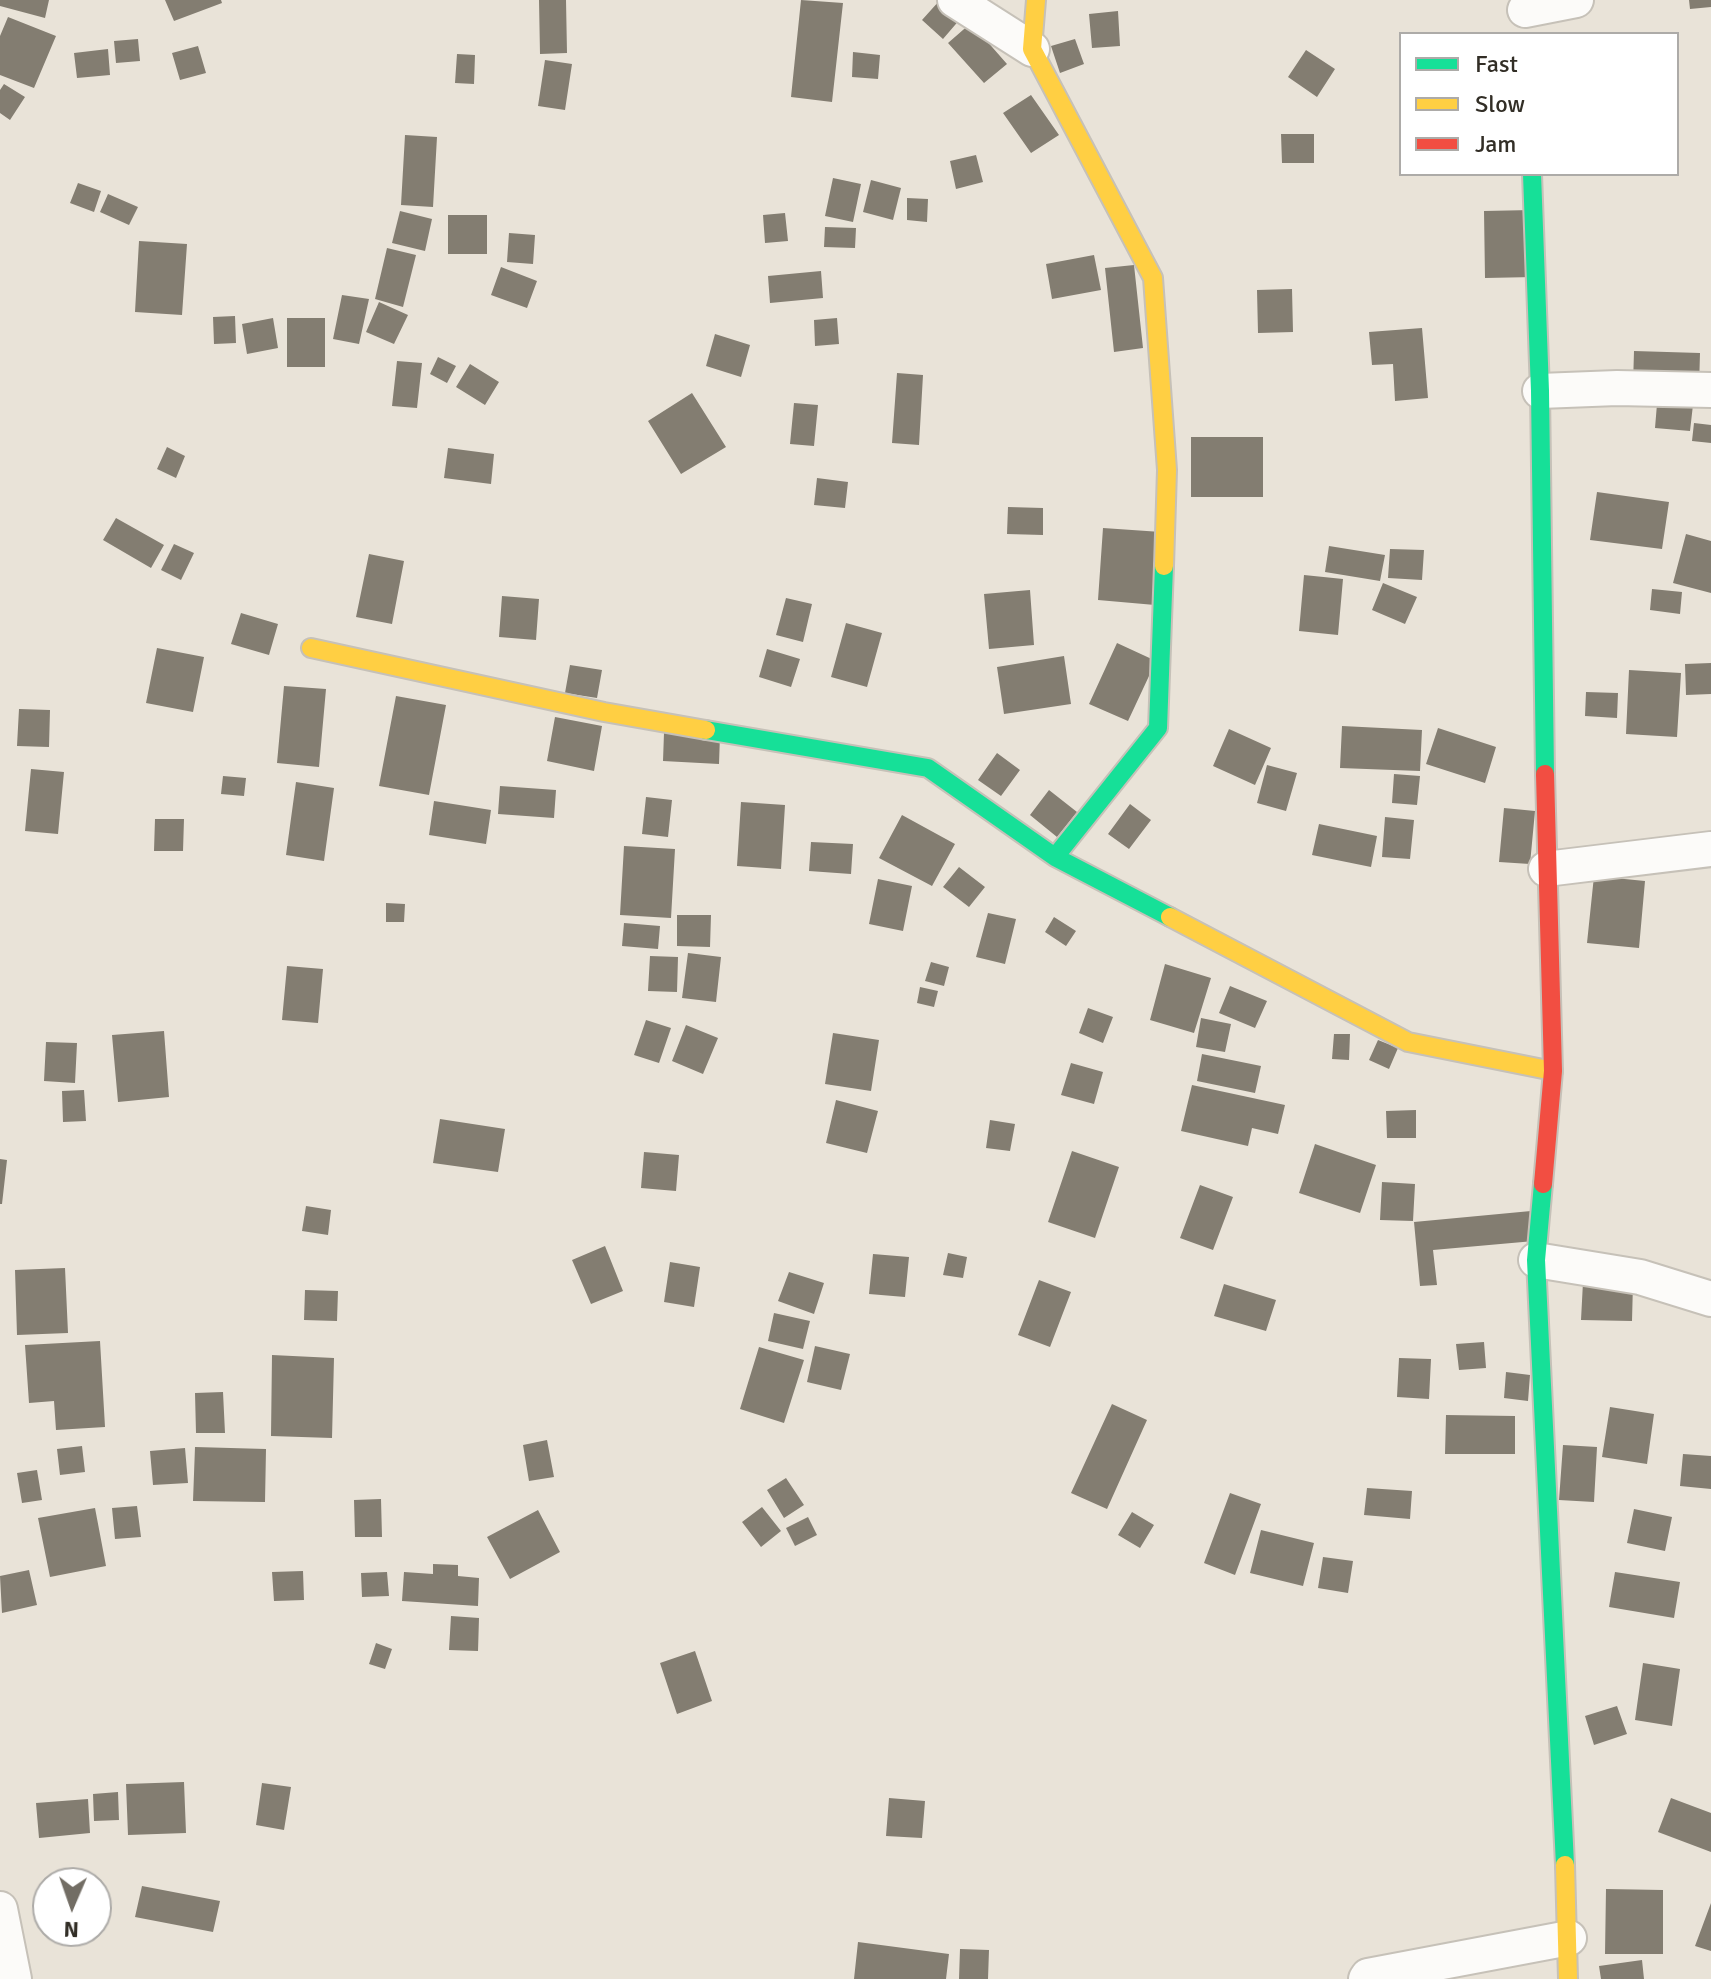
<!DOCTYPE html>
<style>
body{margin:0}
#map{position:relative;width:1711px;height:1979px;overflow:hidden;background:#e9e3d8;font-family:Signika,sans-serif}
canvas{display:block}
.legend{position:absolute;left:1399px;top:32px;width:280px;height:144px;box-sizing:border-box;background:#fff;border:2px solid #adaba8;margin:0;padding:10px 14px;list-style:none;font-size:24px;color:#322e26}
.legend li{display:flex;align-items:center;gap:16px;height:40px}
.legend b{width:40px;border:2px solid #adaba8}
.north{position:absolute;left:32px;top:1867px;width:80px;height:80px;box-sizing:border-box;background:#fff;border:2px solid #adaba8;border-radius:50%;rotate:182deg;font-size:22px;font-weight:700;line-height:32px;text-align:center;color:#322e26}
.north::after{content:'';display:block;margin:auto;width:28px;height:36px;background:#726d64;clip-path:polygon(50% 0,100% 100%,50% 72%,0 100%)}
</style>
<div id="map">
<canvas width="1711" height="1979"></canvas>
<ul class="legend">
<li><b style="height:10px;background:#16e098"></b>Fast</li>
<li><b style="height:10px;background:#ffcf43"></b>Slow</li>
<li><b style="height:10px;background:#f24e42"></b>Jam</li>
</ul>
<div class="north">N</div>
</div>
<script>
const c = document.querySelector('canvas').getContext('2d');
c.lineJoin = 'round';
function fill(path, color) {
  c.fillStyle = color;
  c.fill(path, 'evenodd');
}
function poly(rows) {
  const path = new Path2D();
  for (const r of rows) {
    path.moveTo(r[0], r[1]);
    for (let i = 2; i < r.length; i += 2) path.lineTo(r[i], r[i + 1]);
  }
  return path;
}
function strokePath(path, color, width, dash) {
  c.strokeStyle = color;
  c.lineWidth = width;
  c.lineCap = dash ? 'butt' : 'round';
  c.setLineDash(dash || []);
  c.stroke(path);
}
fill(poly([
 [0,0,49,0,45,18,0,6],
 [165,0,221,0,222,3,174,21],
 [539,0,566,0,567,53,540,54],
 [801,0,843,3,832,102,791,97],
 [940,0,961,18,943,39,922,20],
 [1689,0,1711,0,1711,7,1690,9],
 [1118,11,1120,46,1092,48,1089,14],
 [8,17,56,36,34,88,0,75,0,36],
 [971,23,1007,64,984,83,948,43],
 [138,39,140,61,116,63,114,41],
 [1075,39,1084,64,1060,73,1051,46],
 [198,46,206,73,180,80,172,53],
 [108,49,110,75,77,78,74,53],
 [1306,50,1335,69,1317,97,1288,77],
 [853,52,880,55,878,79,852,77],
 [457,54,475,55,474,84,455,83],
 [545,60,572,64,565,110,538,106],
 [4,84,25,97,10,120,0,113,0,90],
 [1031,95,1059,135,1031,153,1003,113],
 [1281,134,1314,134,1314,163,1282,163],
 [405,135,437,137,433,207,401,205],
 [976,155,983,182,956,189,950,161],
 [833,178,861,184,853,222,825,216],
 [871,180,901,188,893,220,863,212],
 [78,183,101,191,94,212,70,203],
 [108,194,138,207,129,225,100,212],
 [907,198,928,199,927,222,907,220],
 [1532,210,1534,277,1485,278,1484,211],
 [400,211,432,219,425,251,392,243],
 [785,213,788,241,765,243,763,215],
 [448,215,487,215,487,254,448,254],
 [825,227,856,228,855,248,824,247],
 [509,233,535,235,533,264,507,262],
 [139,241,187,244,182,315,135,312],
 [387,248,416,255,403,307,375,299],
 [1094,255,1101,290,1052,299,1046,264],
 [1134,265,1143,348,1114,352,1105,268],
 [501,267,537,281,527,308,491,295],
 [821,271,823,298,770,303,768,276],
 [1292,289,1293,332,1258,333,1257,290],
 [342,295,369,299,359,344,333,339],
 [379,302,408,315,394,344,366,332],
 [235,316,236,343,214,344,213,317],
 [273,318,278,348,247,354,242,324],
 [287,318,325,318,325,367,287,367],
 [837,318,839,344,815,346,814,320],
 [1422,328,1428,398,1395,401,1393,364,1372,365,1369,332],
 [715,334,750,345,741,377,706,366],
 [1634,351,1700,353,1699,388,1633,385],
 [438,357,456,366,447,383,430,374],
 [397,361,422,363,417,408,392,406],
 [470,364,499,382,485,405,456,387],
 [897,373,923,375,919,445,892,443],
 [1658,392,1694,396,1690,431,1655,428],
 [692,393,726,447,681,474,648,421],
 [794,403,818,405,814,446,790,444],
 [1694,423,1711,425,1711,443,1692,441],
 [1191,437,1263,437,1263,497,1191,497],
 [167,447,185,456,176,478,157,469],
 [448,448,494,454,491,484,444,478],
 [817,478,848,482,845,508,814,505],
 [1597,492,1669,502,1662,549,1590,540],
 [1008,507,1043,508,1043,535,1007,534],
 [116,518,164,545,151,568,103,540],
 [1103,528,1161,532,1155,605,1098,600],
 [1686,534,1711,541,1711,593,1673,583],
 [174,544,194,553,181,580,161,570],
 [1329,546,1385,555,1380,581,1325,572],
 [1390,549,1424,550,1422,580,1388,578],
 [369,554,404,561,392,624,356,617],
 [1304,575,1343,579,1338,635,1299,631],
 [1383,583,1417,597,1405,624,1372,610],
 [1652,589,1682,592,1680,614,1650,610],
 [1030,590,1034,645,989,649,984,594],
 [502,596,539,599,536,640,499,637],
 [786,598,812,604,803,642,776,635],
 [241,613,278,624,269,655,231,644],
 [846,623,882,633,867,687,831,677],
 [1117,643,1156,661,1128,721,1089,704],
 [157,648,204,657,193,712,146,703],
 [767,649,800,659,791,687,759,677],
 [1064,656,1071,704,1004,714,997,667],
 [1711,663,1711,694,1686,695,1685,664],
 [570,665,602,670,597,698,565,693],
 [1629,670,1681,673,1677,737,1626,734],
 [284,686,326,689,319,767,277,763],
 [1586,692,1618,693,1617,718,1585,716],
 [396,696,446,705,429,795,379,786],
 [19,709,50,710,49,747,17,746],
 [555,717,602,726,594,771,547,761],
 [1342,726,1422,730,1420,771,1340,768],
 [1438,728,1496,747,1485,783,1426,764],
 [1229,729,1271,748,1255,785,1213,766],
 [664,733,720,735,719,764,663,761],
 [997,753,1020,770,1001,796,978,780],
 [1267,765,1297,773,1286,811,1257,803],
 [31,769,64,772,58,834,25,831],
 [1394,774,1420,776,1417,805,1392,803],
 [223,776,246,778,244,796,221,794],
 [296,782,334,788,324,861,286,855],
 [500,786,556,790,554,818,498,814],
 [1049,790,1077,812,1057,837,1030,815],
 [646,797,672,800,668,837,642,834],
 [434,801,491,810,486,844,429,835],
 [741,802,785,805,781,869,737,866],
 [1130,804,1151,820,1129,849,1108,834],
 [1504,808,1535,811,1530,864,1499,862],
 [902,815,955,844,932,886,879,858],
 [1385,817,1414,820,1410,859,1382,857],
 [155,819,184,819,183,851,154,851],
 [1319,824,1377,836,1371,867,1312,855],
 [811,842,853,844,851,874,809,871],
 [624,846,675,849,671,918,620,915],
 [959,867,985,887,969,907,943,887],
 [1594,876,1645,881,1639,948,1587,943],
 [878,879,912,886,903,931,869,924],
 [386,903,405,904,404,922,386,922],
 [988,913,1016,919,1005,964,976,957],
 [677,915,711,915,710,947,677,946],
 [1054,917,1076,931,1066,946,1045,932],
 [624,923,660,926,658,949,622,946],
 [688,953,721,957,716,1002,682,998],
 [650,956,678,957,677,992,648,991],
 [931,962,949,967,944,986,925,981],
 [1165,964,1211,978,1194,1033,1150,1020],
 [287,966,323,969,318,1023,282,1020],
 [1230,986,1267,1001,1255,1028,1219,1013],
 [920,987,938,991,934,1007,917,1003],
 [1088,1008,1113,1017,1103,1043,1079,1033],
 [1201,1018,1231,1024,1225,1052,1196,1047],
 [646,1020,671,1028,659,1063,634,1055],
 [686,1025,718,1038,703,1074,672,1061],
 [164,1031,169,1097,118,1102,112,1035],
 [833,1033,879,1040,871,1091,825,1084],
 [1334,1034,1350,1034,1349,1060,1332,1059],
 [1378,1040,1398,1048,1389,1069,1369,1060],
 [46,1042,77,1043,75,1083,44,1081],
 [1202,1054,1261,1066,1255,1093,1197,1081],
 [1071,1063,1103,1072,1094,1104,1061,1095],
 [1192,1085,1285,1105,1278,1134,1252,1128,1248,1146,1181,1131],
 [84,1090,86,1121,63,1122,62,1091],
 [836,1100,878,1111,867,1153,826,1143],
 [1416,1110,1416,1138,1387,1138,1386,1111],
 [440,1119,505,1129,498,1172,433,1163],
 [990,1120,1015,1124,1010,1151,986,1148],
 [1315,1144,1376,1165,1360,1213,1299,1193],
 [1072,1151,1119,1167,1095,1238,1048,1222],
 [644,1152,679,1155,676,1191,641,1188],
 [0,1159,7,1160,2,1204,0,1204],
 [1382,1182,1415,1184,1413,1221,1380,1220],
 [1200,1185,1233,1197,1213,1250,1180,1238],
 [306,1206,331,1210,328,1235,302,1231],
 [1531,1211,1534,1241,1433,1250,1437,1285,1420,1286,1414,1222],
 [605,1246,623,1291,591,1304,572,1260],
 [948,1253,967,1257,963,1278,943,1275],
 [873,1254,909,1257,905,1297,869,1294],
 [670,1262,700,1267,694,1307,664,1302],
 [65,1268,68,1333,17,1335,15,1270],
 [789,1272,824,1283,814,1314,778,1301],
 [1039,1280,1071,1292,1050,1347,1018,1335],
 [1583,1282,1633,1283,1632,1321,1581,1320],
 [1224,1284,1276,1300,1266,1331,1214,1316],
 [305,1290,338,1291,337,1321,304,1320],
 [774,1313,810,1321,803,1349,768,1341],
 [100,1341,105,1427,56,1430,54,1401,29,1403,25,1345],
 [1484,1342,1486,1368,1459,1370,1456,1344],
 [815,1346,850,1354,841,1390,807,1382],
 [759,1347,804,1360,784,1423,740,1409],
 [272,1355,334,1358,332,1438,271,1436],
 [1399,1358,1431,1359,1429,1399,1397,1397],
 [1506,1372,1530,1375,1528,1401,1504,1398],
 [223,1392,225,1433,196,1433,195,1393],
 [1112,1404,1147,1420,1107,1509,1071,1493],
 [1610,1407,1654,1414,1647,1464,1602,1457],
 [1446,1415,1515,1416,1515,1454,1445,1454],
 [547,1440,554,1477,529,1481,523,1445],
 [1563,1445,1597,1447,1594,1502,1559,1500],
 [82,1446,85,1472,60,1475,57,1449],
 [195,1447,266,1449,265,1502,193,1501],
 [185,1448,188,1483,153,1485,150,1451],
 [1683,1454,1711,1456,1711,1489,1680,1486],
 [37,1470,42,1500,22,1503,17,1473],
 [786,1478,804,1505,784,1518,767,1490],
 [1367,1488,1412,1491,1410,1519,1364,1515],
 [1230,1493,1261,1504,1235,1575,1204,1563],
 [381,1499,382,1537,355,1537,354,1500],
 [137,1506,141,1537,115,1539,112,1508],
 [762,1507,781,1531,761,1547,742,1522],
 [95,1508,106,1566,50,1577,38,1518],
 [1634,1509,1672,1517,1665,1551,1627,1543],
 [538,1510,560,1552,510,1579,487,1537],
 [1132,1512,1154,1525,1140,1548,1118,1535],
 [808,1517,817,1535,795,1546,786,1528],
 [1261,1530,1314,1543,1303,1586,1250,1573],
 [1323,1557,1353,1561,1348,1593,1318,1588],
 [433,1564,458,1565,458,1576,479,1578,478,1606,402,1601,404,1572,433,1574],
 [29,1570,37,1605,2,1613,0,1576],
 [303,1571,304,1600,274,1601,272,1572],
 [387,1572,389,1596,362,1597,361,1573],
 [1615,1572,1680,1582,1674,1618,1609,1607],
 [451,1616,479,1618,478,1651,449,1650],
 [376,1643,392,1649,385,1669,369,1664],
 [695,1651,712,1701,677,1714,660,1663],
 [1643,1663,1680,1669,1672,1726,1635,1720],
 [1617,1706,1627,1734,1594,1745,1585,1716],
 [184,1782,186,1833,128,1835,126,1784],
 [262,1783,291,1787,284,1830,256,1825],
 [118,1792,119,1820,94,1821,93,1794],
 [889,1798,925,1801,922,1838,886,1836],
 [1671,1798,1711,1813,1711,1852,1658,1832],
 [88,1799,90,1833,39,1838,36,1803],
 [142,1886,220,1901,213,1932,135,1917],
 [1606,1889,1663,1890,1663,1954,1605,1954],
 [1711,1903,1711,1951,1695,1946],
 [858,1942,949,1954,946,1979,854,1979],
 [960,1949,989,1950,988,1979,959,1979],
 [1642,1960,1644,1979,1601,1979,1599,1966]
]), '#837d71');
const street = poly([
 [955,0,1032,49],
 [1525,10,1576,0],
 [1540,391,1617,388,1711,390],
 [1546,869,1711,849],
 [1536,1260,1640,1277,1711,1299],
 [0,1909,14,1979],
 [1366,1979,1368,1976,1569,1938]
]);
const fast = poly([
 [1532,174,1540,391,1545,774],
 [706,730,928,768,1055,857,1170,917],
 [1055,857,1158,728,1164,566],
 [1543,1184,1536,1260,1565,1865]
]);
const slow = poly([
 [1036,0,1032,49,1153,278,1167,470,1164,566],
 [311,648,604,712,706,730],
 [1170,917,1408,1042,1553,1071],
 [1565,1865,1568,1979]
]);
const jam = poly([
 [1543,1184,1553,1071,1545,774]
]);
strokePath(street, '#c6c1b8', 38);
strokePath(fast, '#c6c1b8', 22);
strokePath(slow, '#c6c1b8', 22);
strokePath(jam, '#c6c1b8', 22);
strokePath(street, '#fcfbf9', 34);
strokePath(fast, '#16e098', 18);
strokePath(slow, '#ffcf43', 18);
strokePath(jam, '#f24e42', 18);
</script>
